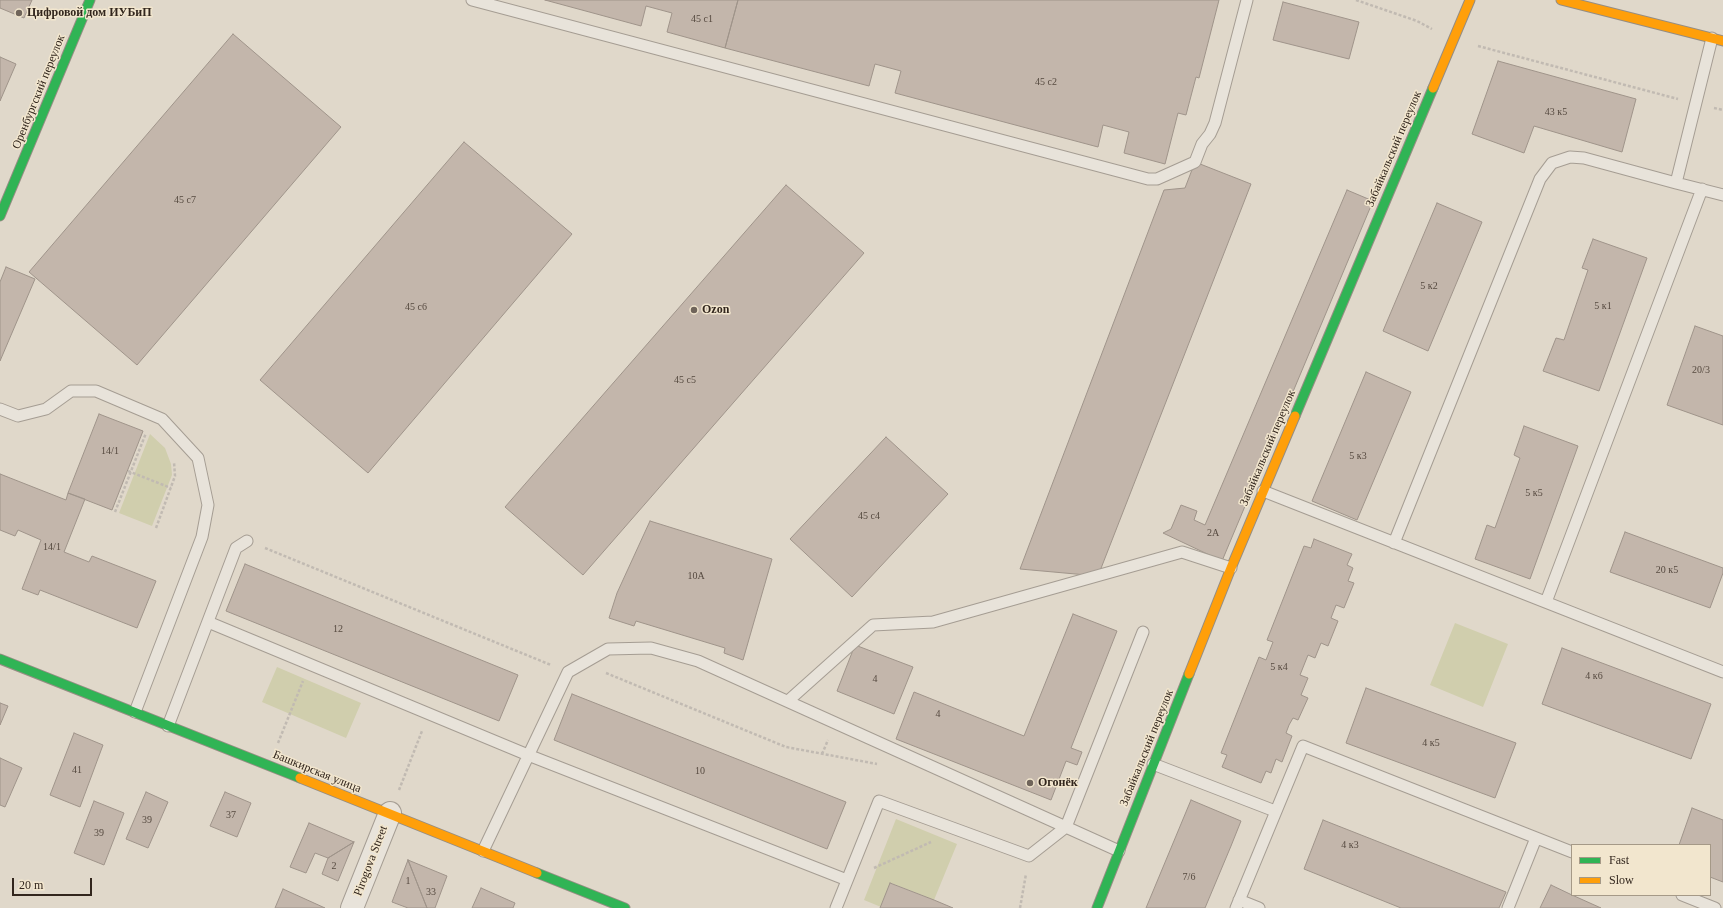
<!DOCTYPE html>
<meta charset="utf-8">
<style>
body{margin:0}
#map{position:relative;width:1723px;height:908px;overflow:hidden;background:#e0d8ca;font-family:Georgia,serif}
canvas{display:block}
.legend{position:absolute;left:1571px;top:844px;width:140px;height:52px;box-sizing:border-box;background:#f2e6ce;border:1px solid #a59987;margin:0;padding:5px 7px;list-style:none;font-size:12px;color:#32261d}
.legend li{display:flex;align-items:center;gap:8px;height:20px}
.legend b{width:20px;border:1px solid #a59987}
.scale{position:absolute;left:12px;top:878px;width:80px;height:18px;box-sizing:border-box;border:2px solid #32261d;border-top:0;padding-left:5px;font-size:12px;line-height:14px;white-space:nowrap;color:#32261d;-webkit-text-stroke:3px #f2e6ce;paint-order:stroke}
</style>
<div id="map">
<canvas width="1723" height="908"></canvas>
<ul class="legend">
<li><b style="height:5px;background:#30b455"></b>Fast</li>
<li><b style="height:5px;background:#ff9f0a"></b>Slow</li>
</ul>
<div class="scale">20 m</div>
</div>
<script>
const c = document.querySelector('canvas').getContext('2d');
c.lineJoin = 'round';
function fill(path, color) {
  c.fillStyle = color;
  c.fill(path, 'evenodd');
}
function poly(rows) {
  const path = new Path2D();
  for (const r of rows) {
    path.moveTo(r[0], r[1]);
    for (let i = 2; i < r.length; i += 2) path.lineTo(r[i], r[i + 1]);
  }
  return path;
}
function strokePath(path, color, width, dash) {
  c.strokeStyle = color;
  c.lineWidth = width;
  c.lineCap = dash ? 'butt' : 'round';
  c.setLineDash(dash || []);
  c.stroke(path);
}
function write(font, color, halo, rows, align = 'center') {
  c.font = font + ' Georgia,serif';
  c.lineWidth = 3;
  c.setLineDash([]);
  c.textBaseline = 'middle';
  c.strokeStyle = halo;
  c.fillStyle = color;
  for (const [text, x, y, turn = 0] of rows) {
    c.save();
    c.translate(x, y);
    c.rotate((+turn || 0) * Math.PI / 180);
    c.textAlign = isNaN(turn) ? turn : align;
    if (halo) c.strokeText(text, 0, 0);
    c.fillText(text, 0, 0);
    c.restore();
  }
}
fill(poly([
 [150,434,165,448,171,464,172,475,152,526,119,513],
 [1455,623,1508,644,1483,707,1430,685],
 [277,667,361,703,346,738,262,702],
 [896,819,957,844,934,900,891,883,881,907,864,900]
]), '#d0cead');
const building = poly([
 [0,0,32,0,24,18,0,8,0,0],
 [545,0,738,0,725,48,667,32,672,13,646,6,641,26,545,0],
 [738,0,1219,0,1199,78,1196,77,1186,115,1178,113,1165,164,1124,153,1129,132,1103,125,1098,147,895,93,901,71,875,64,869,86,725,48,738,0],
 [1283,2,1359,22,1349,59,1273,40,1283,2],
 [233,34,341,127,137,365,29,272,233,34],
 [0,57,16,64,0,101,0,57],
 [1498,61,1636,99,1622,152,1534,126,1524,153,1472,134,1498,61],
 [464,142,572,234,368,473,260,380,464,142],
 [1195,162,1251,184,1098,576,1020,569,1164,190,1185,188,1195,162],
 [786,185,864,253,583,575,505,507,786,185],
 [1347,190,1373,201,1222,561,1163,533,1171,529,1181,505,1197,511,1194,520,1205,525,1347,190],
 [1437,203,1482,222,1428,351,1383,331,1437,203],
 [1593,239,1647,258,1599,391,1543,371,1556,338,1564,340,1588,270,1582,268,1593,239],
 [6,267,35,279,0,361,0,282,6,267],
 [1695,326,1723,336,1723,425,1667,405,1695,326],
 [1366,372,1411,392,1357,520,1312,501,1366,372],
 [99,414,143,431,112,510,68,493,99,414],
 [1524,426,1578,446,1530,579,1475,559,1487,525,1495,528,1520,458,1514,455,1524,426],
 [886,437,948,494,852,597,790,539,886,437],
 [0,474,66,500,68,493,85,499,64,552,89,562,92,556,156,581,137,628,40,590,38,595,22,589,41,540,18,530,15,536,0,530,0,474],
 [650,521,772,559,743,660,724,653,725,648,636,621,634,626,609,618,617,593,650,521],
 [1625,532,1723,568,1723,573,1710,608,1610,572,1625,532],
 [1314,539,1352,554,1347,565,1353,568,1348,581,1354,583,1344,608,1336,605,1331,618,1338,621,1328,646,1321,643,1315,658,1308,655,1300,675,1308,678,1301,695,1308,698,1298,720,1293,718,1289,725,1286,733,1292,736,1282,762,1276,759,1271,773,1266,771,1261,783,1222,767,1227,755,1221,753,1259,657,1266,660,1273,642,1267,640,1304,546,1311,548,1314,539],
 [245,564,518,675,499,721,226,611,245,564],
 [1073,614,1117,631,1071,748,1082,752,1077,765,1066,761,1051,800,896,739,914,692,1024,736,1073,614],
 [855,645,913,667,894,714,837,691,855,645],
 [1562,648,1711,704,1691,759,1542,704,1562,648],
 [1366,688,1516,743,1495,798,1346,743,1366,688],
 [572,694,846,802,827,849,554,740,572,694],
 [0,703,8,706,0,725,0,703],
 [74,733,103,745,80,807,50,795,74,733],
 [0,758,22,768,5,807,0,805,0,758],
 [146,792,168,802,148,848,126,839,146,792],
 [225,792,251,803,237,837,210,826,225,792],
 [1191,800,1241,821,1231,846,1205,908,1146,908,1191,800],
 [94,801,124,813,104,865,74,853,94,801],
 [1692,808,1723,820,1723,882,1710,877,1710,845,1679,845,1692,808],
 [1323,820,1506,892,1499,908,1401,908,1304,869,1323,820],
 [309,823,354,842,328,858,315,853,306,873,290,867,309,823],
 [354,842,338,881,322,874,328,858,354,842],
 [408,860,427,908,408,908,392,902,408,860],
 [408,860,447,876,435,908,427,908,408,860],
 [890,883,934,900,953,908,880,908,890,883],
 [1551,885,1572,895,1601,908,1540,908,1551,885],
 [481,888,515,903,513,908,472,908,481,888],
 [283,889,325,908,275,908,283,889]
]);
fill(building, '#c3b6ab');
strokePath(building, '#9f948a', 1);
const lane = poly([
 [472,0,1148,179,1157,179,1195,162,1202,144,1210,134,1215,123,1247,0],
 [1712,38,1676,183,1723,195],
 [0,409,18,416,46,409,71,391,96,391,162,419,198,458,208,505,202,537,135,712],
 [1263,491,1723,672],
 [1394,543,1540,179,1552,163,1570,157,1584,158,1676,183],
 [1546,602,1702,189],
 [208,622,528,755,847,880],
 [788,701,873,625,933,622,1182,552,1231,568],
 [168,726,236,548,247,541],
 [1153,764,1275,811],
 [483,851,568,672,608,649,651,648,698,661,1119,851],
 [1682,895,1715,908],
 [1239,900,1259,908],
 [836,908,879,801,1029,856,1066,827,1143,632],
 [1236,908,1303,746,1572,852],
 [1508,908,1536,838]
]);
const street = poly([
 [352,908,390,813]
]);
const fast = poly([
 [0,216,90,0],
 [1295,416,1433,88],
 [0,659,300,778],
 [537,873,625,908],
 [1097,908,1189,674]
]);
const slow = poly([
 [1561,0,1723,41],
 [1433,88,1470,0],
 [1189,674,1231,568,1295,416],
 [300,778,537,873]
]);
strokePath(lane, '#a59d93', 13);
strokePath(street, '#a59d93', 24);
strokePath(fast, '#958d83', 11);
strokePath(slow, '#958d83', 11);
strokePath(poly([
 [1356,0,1417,21,1432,29],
 [1478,46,1678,99],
 [1714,108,1723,110],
 [128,471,171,488],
 [115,512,146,433],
 [156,528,175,476,174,462],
 [265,548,551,665],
 [606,673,786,747,877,764],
 [278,743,303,681],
 [822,754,828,740],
 [399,790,422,731],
 [874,868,931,842],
 [1020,908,1026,874]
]), '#c1bab2', 2.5, [3, 2]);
strokePath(lane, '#e8e3da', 11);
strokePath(street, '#e8e3da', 22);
strokePath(fast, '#30b455', 9);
strokePath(slow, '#ff9f0a', 9);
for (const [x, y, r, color] of [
 [19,13,4,"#6f645a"],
 [694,310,4,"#6f645a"],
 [1030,783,4,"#6f645a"]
]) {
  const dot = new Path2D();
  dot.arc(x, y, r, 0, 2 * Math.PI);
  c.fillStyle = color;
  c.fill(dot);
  strokePath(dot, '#f2e6ce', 1.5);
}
write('10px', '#564a40', null, [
 ["45 с1",702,19],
 ["45 с2",1046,82],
 ["43 к5",1556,112],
 ["45 с7",185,200],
 ["5 к2",1429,286],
 ["5 к1",1603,306],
 ["45 с6",416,307],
 ["20/3",1701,370],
 ["45 с5",685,380],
 ["14/1",110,451],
 ["5 к3",1358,456],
 ["5 к5",1534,493],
 ["45 с4",869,516],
 ["2А",1213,533],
 ["14/1",52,547],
 ["20 к5",1667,570],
 ["10А",696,576],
 ["12",338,629],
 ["5 к4",1279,667],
 ["4 к6",1594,676],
 ["4",875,679],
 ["4",938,714],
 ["4 к5",1431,743],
 ["41",77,770],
 ["10",700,771],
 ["37",231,815],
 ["39",147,820],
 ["39",99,833],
 ["4 к3",1350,845],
 ["2",334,866],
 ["7/6",1189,877],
 ["1",408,881],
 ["33",431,892]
]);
write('bold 12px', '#32261d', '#f2e6ce', [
 ["Цифровой дом ИУБиП",27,13],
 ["Ozon",702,310],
 ["Огонёк",1038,783]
], 'left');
write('12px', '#32261d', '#f2e6ce', [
 ["Оренбургский переулок",39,92,-68],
 ["Забайкальский переулок",1394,149,-67],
 ["Забайкальский переулок",1268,448,-67],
 ["Забайкальский переулок",1147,748,-68],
 ["Башкирская улица",317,772,22],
 ["Pirogova Street",371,861,-69]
]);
</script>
